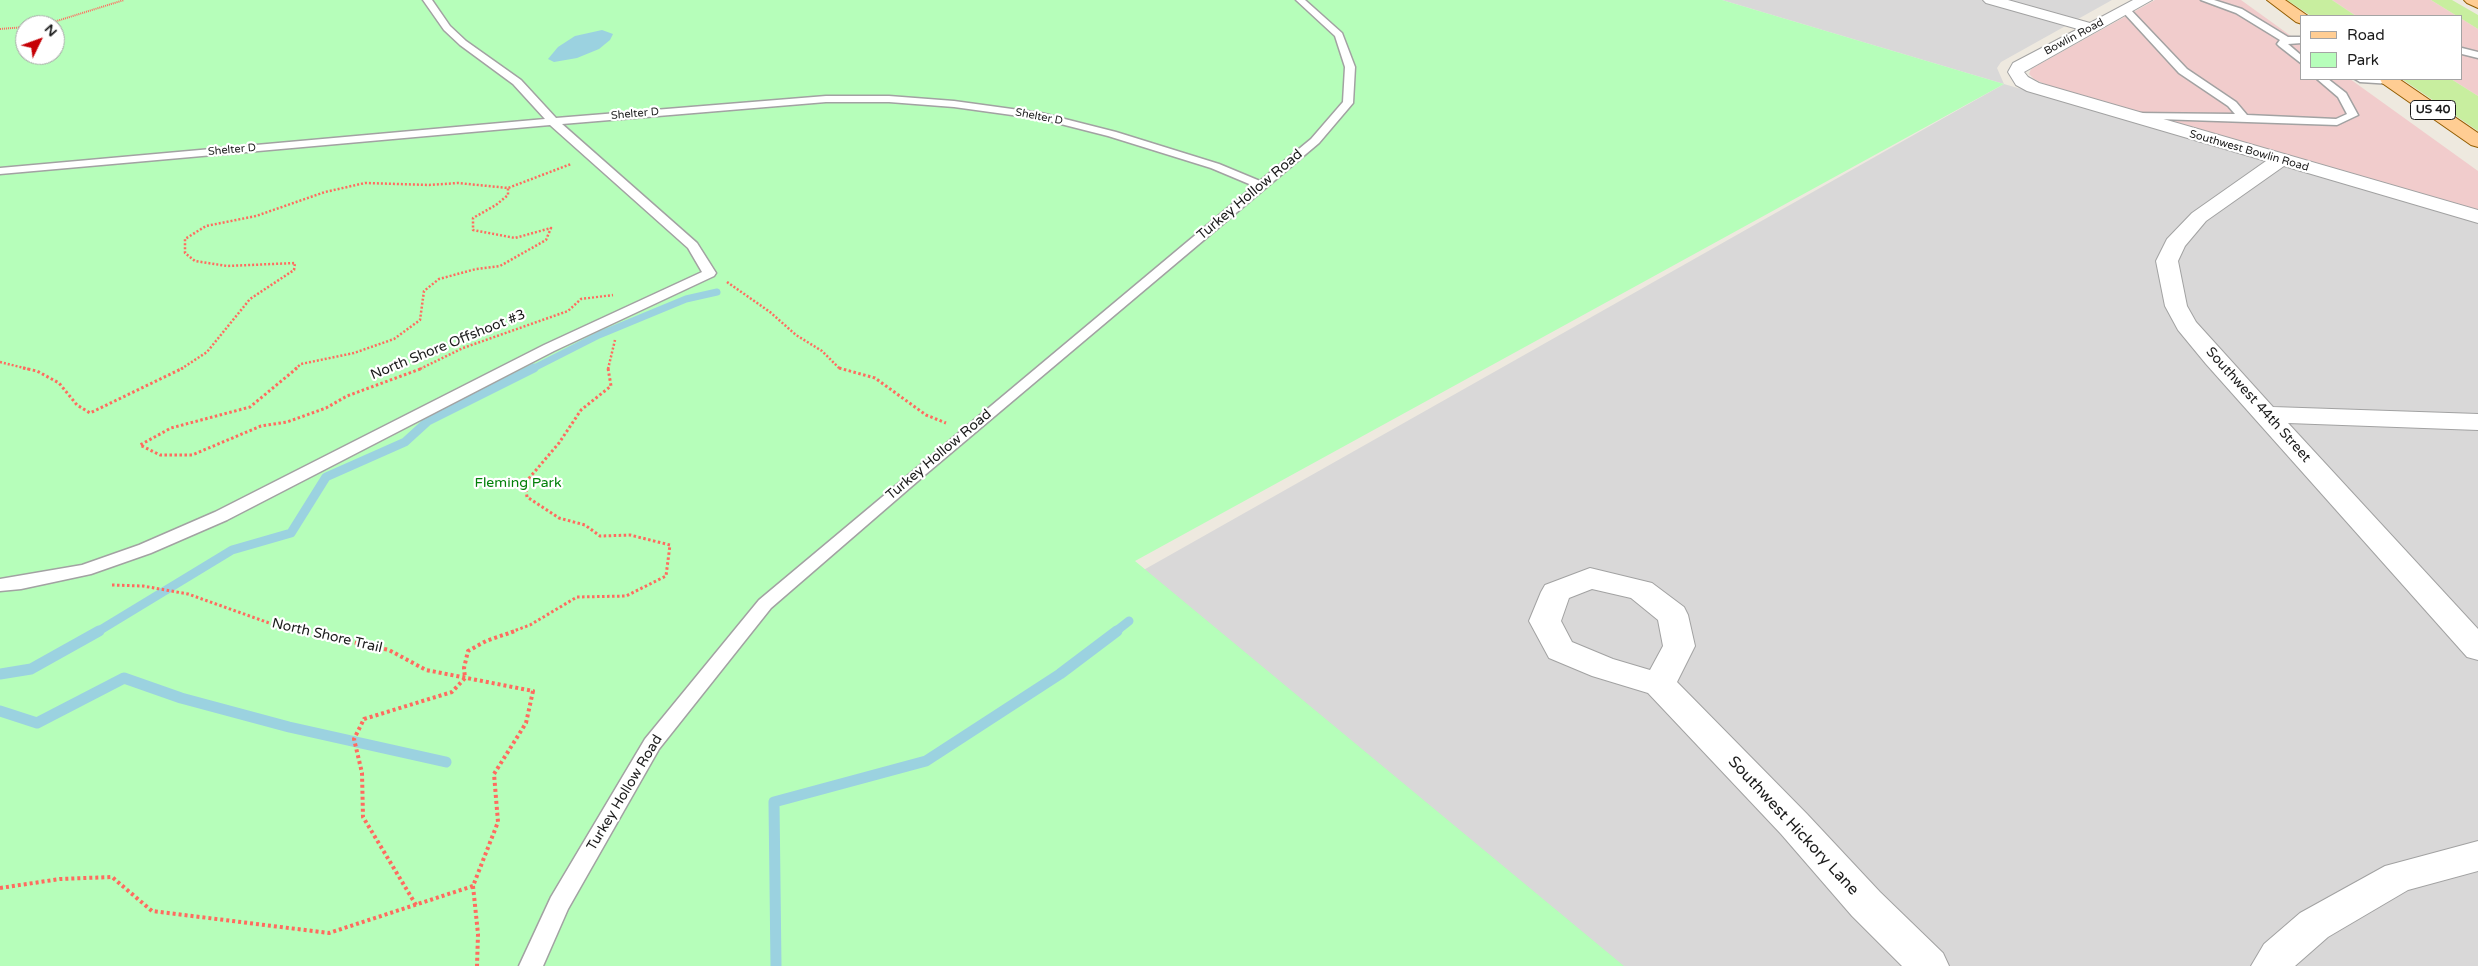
<!DOCTYPE html>
<style>
body{margin:0}
#map{position:relative;width:2478px;height:966px;overflow:hidden;background:#eee9df;font-family:"Varela Round",sans-serif}
canvas{display:block}
.legend{position:absolute;left:2300px;top:15px;width:162px;height:65px;box-sizing:border-box;background:#fff;border:1px solid #a4a4a4;margin:0;padding:6px 9px;list-style:none;font-size:15px;color:#1b1b1b}
.legend li{display:flex;align-items:center;gap:10px;height:25px}
.legend b{width:25px;border:1px solid #a4a4a4}
.north{position:absolute;left:15px;top:15px;width:50px;height:50px;box-sizing:border-box;background:#fff;border:1px solid #a4a4a4;border-radius:50%;rotate:48deg;font-size:14px;font-weight:700;line-height:20px;text-align:center;color:#1b1b1b}
.north::after{content:'';display:block;margin:auto;width:18px;height:22px;background:#c60006;clip-path:polygon(50% 0,100% 100%,50% 72%,0 100%)}
</style>
<div id="map">
<canvas width="2478" height="966"></canvas>
<ul class="legend">
<li><b style="height:6px;background:#ffcd93"></b>Road</li>
<li><b style="height:14px;background:#b6feba"></b>Park</li>
</ul>
<div class="north">N</div>
</div>
<script>
const c = document.querySelector('canvas').getContext('2d');
c.lineJoin = 'round';
function fill(path, color) {
  c.fillStyle = color;
  c.fill(path, 'evenodd');
}
function poly(rows) {
  const path = new Path2D();
  for (const r of rows) {
    path.moveTo(r[0], r[1]);
    for (let i = 2; i < r.length; i += 2) path.lineTo(r[i], r[i + 1]);
  }
  return path;
}
function strokePath(path, color, width, dash) {
  c.strokeStyle = color;
  c.lineWidth = width;
  c.lineCap = dash ? 'butt' : 'round';
  c.setLineDash(dash || []);
  c.stroke(path);
}
function write(font, color, halo, rows, align = 'center') {
  c.font = font + ' "Varela Round",sans-serif';
  c.lineWidth = 4.5;
  c.setLineDash([]);
  c.textBaseline = 'middle';
  c.strokeStyle = halo;
  c.fillStyle = color;
  for (const [text, x, y, turn = 0] of rows) {
    c.save();
    c.translate(x, y);
    c.rotate((+turn || 0) * Math.PI / 180);
    c.textAlign = isNaN(turn) ? turn : align;
    if (halo) c.strokeText(text, 0, 0);
    c.fillText(text, 0, 0);
    c.restore();
  }
}
fill(poly([
 [1722,0,2112,0,2001,62,1997,68,2004,84,2478,223,2478,966,1475,966,1078,607,2004,84]
]), '#d9d8d8');
fill(poly([
 [2155,0,2241,0,2302,44,2302,79,2350,79,2478,171,2478,212,2055,89,2034,79,2029,74,2031,69],
 [2332,0,2431,0,2457,16,2356,16],
 [2462,19,2478,29,2478,96,2451,79,2462,79]
]), '#f1cccc');
fill(poly([
 [2287,0,2332,0,2356,16,2311,16],
 [2431,0,2452,0,2478,15,2478,29,2462,19,2462,16,2457,16],
 [2402,79,2451,79,2478,96,2478,131]
]), '#c8ee9f');
fill(poly([
 [0,0,1722,0,2004,84,1135,561,1624,966,0,966],
 [25,25,55,25,55,55,25,55]
]), '#b6feba');
fill(poly([
 [602,30,613,34,610,40,599,49,577,58,554,62,548,59,558,47,575,36]
]), '#9bd2e0');
strokePath(poly([
 [532,369,599,335,686,299,717,292]
]), '#9bd2e0', 7);
strokePath(poly([
 [97,632,232,550,291,533,326,477,405,442,428,421,534,368],
 [1115,632,1129,621]
]), '#9bd2e0', 9);
strokePath(poly([
 [0,674,31,669,99,631],
 [0,711,37,723,124,678,181,698,289,727,446,762],
 [776,966,774,802,926,761,1060,674,1117,631]
]), '#9bd2e0', 11);
const service = poly([
 [423,0,432,0,450,26,466,41,521,80,556,118,826,96,889,96,954,101,1041,113,1116,132,1219,164,1260,181,1311,139,1343,102,1345,67,1335,36,1296,0,1305,0,1342,33,1355,67,1353,103,1319,143,926,474,771,608,659,749,568,909,543,966,519,966,551,897,645,739,759,600,1254,186,1211,168,1108,136,1041,119,954,107,889,102,826,102,562,124,697,243,716,273,714,276,554,351,227,520,151,553,91,574,21,589,0,591,0,579,82,565,139,545,215,512,544,345,702,272,688,248,550,125,0,174,0,168,545,119,513,84,460,45,444,30,423,0],
 [2201,0,2214,0,2242,9,2288,37,2302,37,2302,43,2288,44,2302,56,2302,64,2279,46,2277,44,2280,40,2236,13,2201,0],
 [2123,8,2129,8,2187,69,2236,102,2247,115,2336,119,2347,114,2338,97,2317,79,2328,79,2346,93,2358,115,2337,125,2128,118,2128,114,2132,113,2235,114,2228,106,2179,73,2123,12,2123,8],
 [2462,48,2478,52,2478,58,2462,54,2462,48],
 [2355,79,2395,79,2397,81,2392,84,2360,82,2355,79]
]);
const minor = poly([
 [1983,0,2008,0,2090,23,2133,0,2152,0,2024,72,2028,77,2039,83,2478,210,2478,223,2284,166,2206,221,2185,246,2178,261,2187,306,2196,322,2273,407,2478,414,2478,430,2288,423,2478,629,2478,660,2467,657,2206,364,2178,330,2165,306,2156,261,2167,239,2192,213,2266,161,2027,91,2016,85,2008,72,2013,63,2078,29,1986,3,1983,0],
 [1590,568,1652,583,1684,607,1688,615,1695,646,1677,682,1807,814,1880,892,1943,953,1949,966,1902,966,1852,916,1781,834,1648,693,1592,676,1549,658,1529,621,1541,592,1545,585,1590,568],
 [1592,589,1631,598,1658,620,1663,646,1650,670,1613,659,1572,642,1561,621,1569,598,1592,589],
 [2478,841,2478,871,2408,890,2328,937,2295,966,2251,966,2264,944,2300,913,2385,866,2478,841]
]);
const primary = poly([
 [2267,0,2285,0,2308,16,2302,16,2302,24,2296,22,2267,0],
 [2464,0,2478,0,2478,8,2467,3,2464,0],
 [2380,79,2399,79,2478,133,2478,147,2471,145,2382,83,2380,79]
]);
strokePath(service, '#a2a2a2', 3);
strokePath(minor, '#a2a2a2', 2);
strokePath(primary, '#925d00', 2);
strokePath(poly([
 [44,25,124,0],
 [0,29,25,27]
]), '#ff6b5f', 2, [1, 1]);
strokePath(poly([
 [727,282,770,312,796,335,822,351,840,369],
 [0,362,28,369],
 [181,369,207,352,250,299,294,270,295,263,227,266,195,261,185,253,185,239,206,226,256,216,325,192,365,183,429,185,458,183,508,188,571,164],
 [295,369,301,364,354,353,394,339,420,320,424,291,439,279,476,269,500,266,546,240,551,228,515,238,473,230,473,218,496,205,508,195,508,188],
 [420,369,463,348,568,311,581,299,613,295],
 [608,369,615,340]
]), '#ff6b5f', 2.5, [2, 2]);
strokePath(poly([
 [23,368,37,371,59,383,77,405,90,413,183,368],
 [297,368,250,407,171,428,140,445,160,455,192,455,261,426,287,422,326,408,347,396,423,368],
 [839,368,875,378,926,415,946,423],
 [112,585,143,586,188,594,272,624,307,632],
 [511,632,530,625,577,597,626,596,666,576,670,545,630,535,600,536,585,525,559,518,527,497,525,483,559,443,581,410,611,386,608,368]
]), '#ff6b5f', 3, [2.5, 2.5]);
strokePath(poly([
 [473,886,478,934,477,966],
 [0,888,60,879,112,877,152,911,329,933,473,886,498,822,494,774,526,723,533,691,426,670,389,650,301,631],
 [416,905,363,817,362,773,354,739,364,719,452,692,465,678,464,668,468,651,486,641,515,631]
]), '#ff6b5f', 4, [3, 3]);
fill(service, '#fff');
fill(minor, '#fff');
fill(primary, '#ffcd93');
write('11px', '#1b1b1b', '#fff', [
 ["Bowlin Road",2074,37,-28],
 ["Shelter D",635,114,-5],
 ["Shelter D",1039,117,11],
 ["Shelter D",232,150,-5],
 ["Southwest Bowlin Road",2249,151,16]
]);
for (const [x, y, w] of [
 [2433,110,45]
]) {
  const box = new Path2D();
  box.roundRect(x - w / 2, y - 9.5, w, 19, 4);
  c.fillStyle = '#fff';
  c.fill(box);
  strokePath(box, '#1b1b1b', 1);
}
write('bold 12px', '#1b1b1b', null, [
 ["US 40",2433,110]
]);
write('14px', '#1b1b1b', '#fff', [
 ["Turkey Hollow Road",1250,195,-40],
 ["North Shore Offshoot #3",448,345,-22],
 ["Southwest 44th Street",2258,405,48],
 ["Turkey Hollow Road",939,455,-40],
 ["North Shore Trail",327,636,13],
 ["Turkey Hollow Road",625,793,-59]
]);
write('14px', '#028009', '#fff', [
 ["Fleming Park",518,483]
]);
write('16px', '#1b1b1b', '#fff', [
 ["Southwest Hickory Lane",1793,826,47]
]);
</script>
